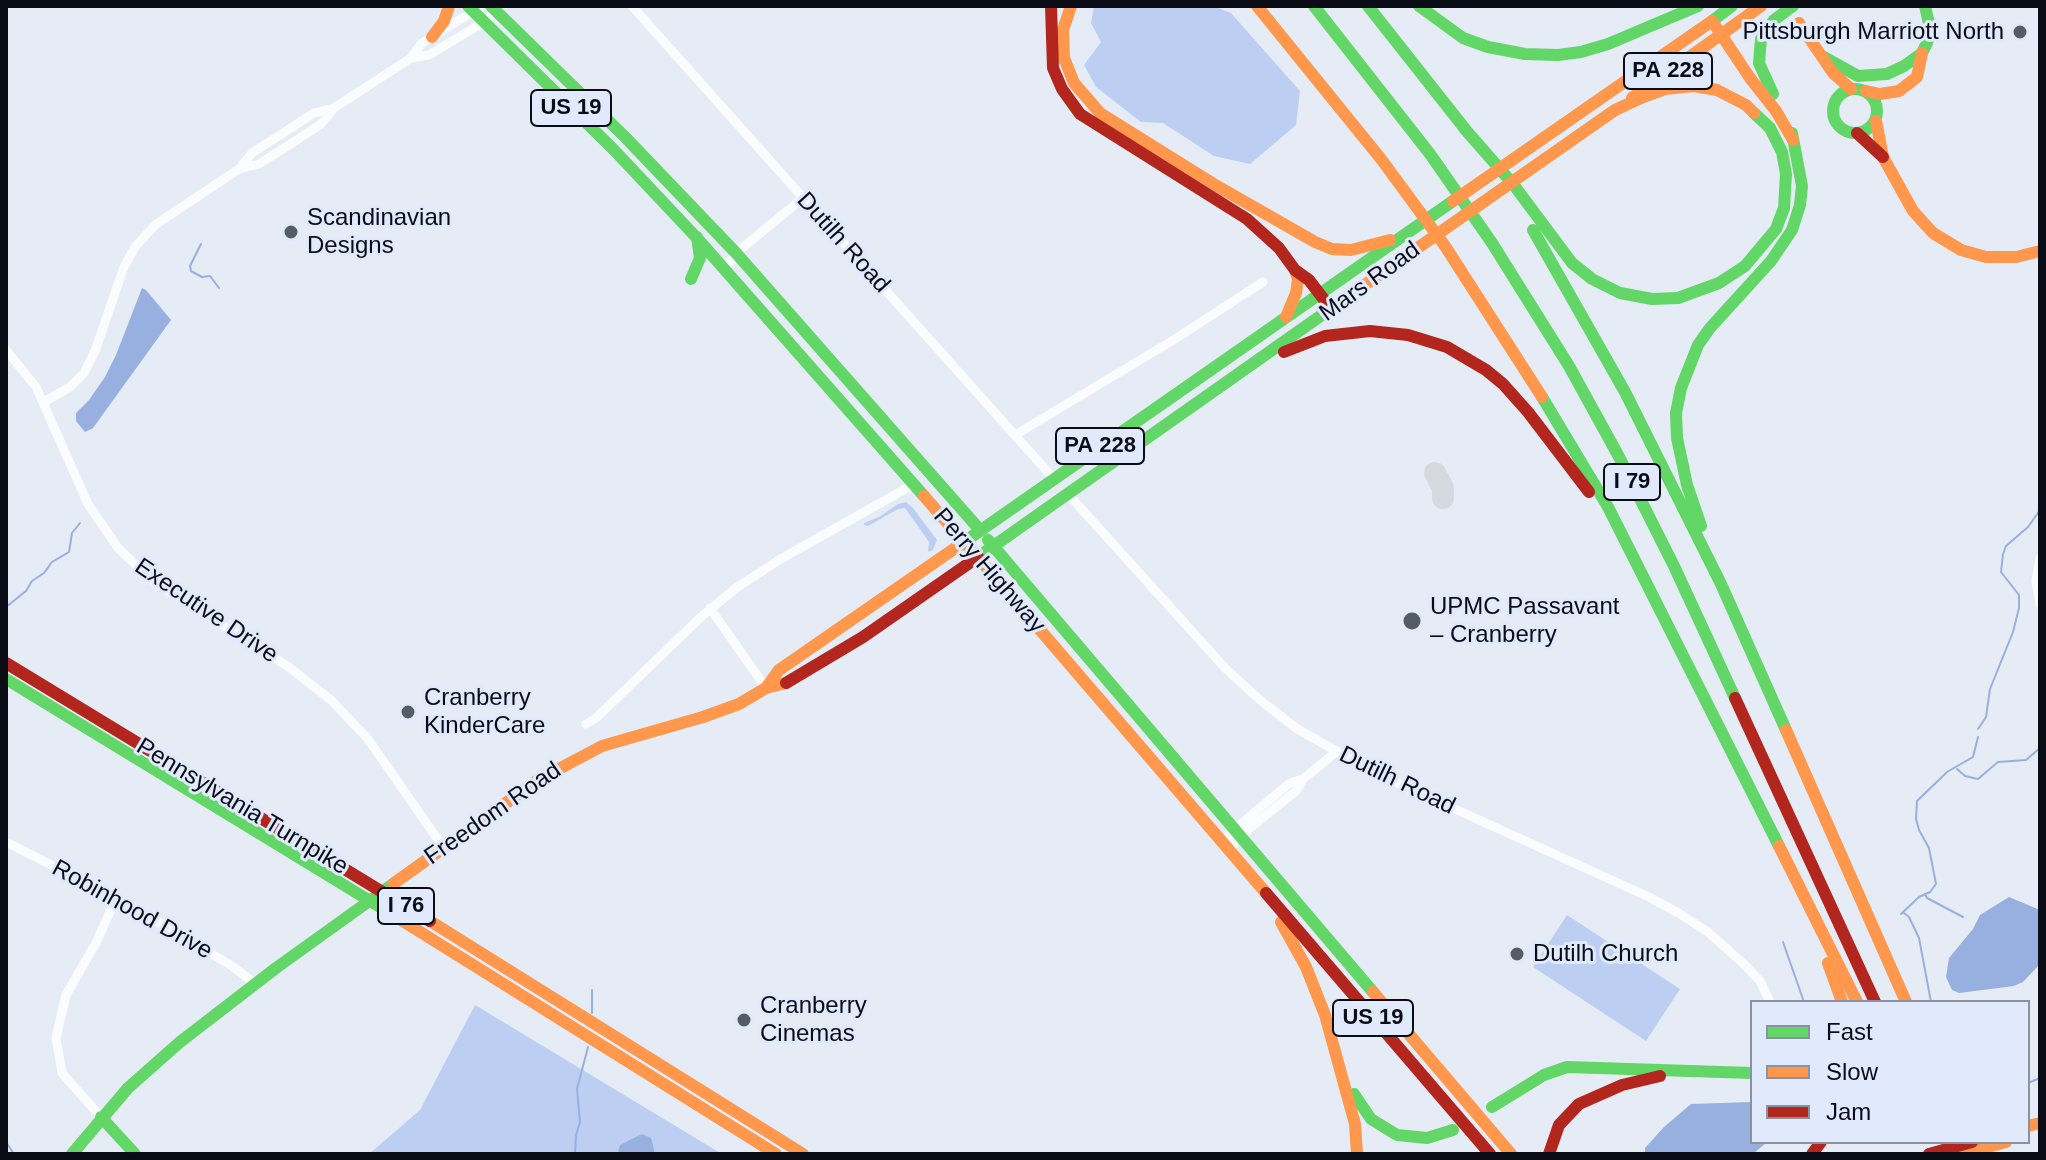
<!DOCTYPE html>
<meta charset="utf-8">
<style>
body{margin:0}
#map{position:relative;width:2046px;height:1160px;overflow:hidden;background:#e6ecf6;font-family:Helvetica,sans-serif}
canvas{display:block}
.frame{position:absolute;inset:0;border:8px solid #0a0d15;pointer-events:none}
.legend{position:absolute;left:1750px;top:1000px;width:280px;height:144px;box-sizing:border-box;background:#e0eafc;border:2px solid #8a92a0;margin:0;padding:10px 14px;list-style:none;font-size:24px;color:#0a0d15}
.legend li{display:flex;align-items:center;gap:16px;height:40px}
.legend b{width:40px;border:2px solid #8a92a0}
</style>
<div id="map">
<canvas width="2046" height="1160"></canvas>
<div class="frame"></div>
<ul class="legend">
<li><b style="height:10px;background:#63d668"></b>Fast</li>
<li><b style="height:10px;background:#ff974d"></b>Slow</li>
<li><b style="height:10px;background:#b3261e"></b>Jam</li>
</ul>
</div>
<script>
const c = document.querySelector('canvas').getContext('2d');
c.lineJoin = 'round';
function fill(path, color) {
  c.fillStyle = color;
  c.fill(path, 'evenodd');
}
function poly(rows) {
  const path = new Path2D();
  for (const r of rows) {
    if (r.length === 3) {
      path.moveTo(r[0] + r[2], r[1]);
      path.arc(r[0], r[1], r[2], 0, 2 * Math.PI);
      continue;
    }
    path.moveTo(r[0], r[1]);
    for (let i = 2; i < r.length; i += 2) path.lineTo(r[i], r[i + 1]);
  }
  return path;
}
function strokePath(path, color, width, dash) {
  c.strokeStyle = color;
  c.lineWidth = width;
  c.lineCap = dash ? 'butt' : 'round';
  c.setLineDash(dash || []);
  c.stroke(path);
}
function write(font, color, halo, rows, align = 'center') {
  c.font = font + ' Helvetica,sans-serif';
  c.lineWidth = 6;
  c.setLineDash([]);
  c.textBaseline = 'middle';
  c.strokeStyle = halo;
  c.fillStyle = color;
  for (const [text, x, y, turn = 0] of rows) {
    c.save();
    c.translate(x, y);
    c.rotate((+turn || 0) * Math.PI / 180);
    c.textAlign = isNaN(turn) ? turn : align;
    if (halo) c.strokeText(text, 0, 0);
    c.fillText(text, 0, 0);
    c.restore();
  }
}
fill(poly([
 [1094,6,1213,6,1231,13,1300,91,1296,125,1250,164,1214,156,1163,123,1141,122,1096,87,1084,65,1101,42,1091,23],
 [906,502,913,508,937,540,933,550,928,552,929,542,905,508,898,509,868,526,864,525,864,523,879,517,898,504],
 [1567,915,1680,989,1646,1041,1533,967],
 [475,1005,722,1154,369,1154,420,1110]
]), '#bccff3');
fill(poly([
 [142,288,146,290,171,320,93,428,85,432,76,421,76,413,89,400,105,377,116,355],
 [2009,897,2040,910,2040,964,2023,982,2014,986,1959,993,1952,990,1946,977,1949,958,1973,929,1980,915],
 [1752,1102,1752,1142,1767,1142,1753,1154,1645,1154,1645,1148,1664,1127,1691,1104],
 [642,1134,651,1138,655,1154,620,1154,618,1151,620,1145]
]), '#98b0df');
strokePath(poly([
 [201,244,190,266,191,271,202,277,210,276,219,288],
 [6,607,26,591,32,581,44,573,52,562,69,552,72,533,80,523],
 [1978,729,1986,717,1990,689,2013,632,2019,608,2019,595,2001,572,2003,554,2006,546,2028,527,2040,510],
 [1957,769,1965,776,1978,779,1998,762,2026,760,2040,748],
 [1925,894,1927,898,1963,917],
 [1904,913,1909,917,1919,938,1931,1002],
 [1901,914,1919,897,1930,892,1936,884,1929,848,1919,830,1916,819,1917,801,1947,772,1973,757,1978,737],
 [1783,942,1804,1002],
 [592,1013,592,990],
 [2028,1083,2040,1078],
 [6,1142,14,1154],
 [575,1154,576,1135,580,1122,577,1089,588,1047]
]), '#98b0df', 2);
strokePath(poly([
 [1435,473,1443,488,1443,498]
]), '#d6dae0', 22);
strokePath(poly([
 [632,6,1054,479],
 [411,58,422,43,474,11,479,11],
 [239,169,259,164,289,145,321,124,334,108],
 [725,269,736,253,803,198],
 [6,350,36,387,88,504,118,548,155,583,289,667,332,701,368,739,443,847],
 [44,402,70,387,84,373,95,351,124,267,135,247,155,225,239,169,252,153,314,113,334,108,411,58,429,55,484,22,503,6],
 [1015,435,1175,339,1263,282],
 [1068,494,1225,668,1260,700,1296,728,1371,771,1649,897,1680,914,1708,932,1745,965,1760,981,1770,1002],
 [2040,558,2036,581,2040,604],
 [710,608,766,688],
 [586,724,596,718,701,617,736,588,779,560,914,484],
 [6,842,130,905,232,966,256,984],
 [1223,843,1234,830,1279,792,1290,783,1303,779],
 [1229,850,1239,837,1296,791,1303,779,1335,753],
 [101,1117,62,1073,56,1038,66,995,97,941,116,898]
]), '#fbfcfe', 9);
strokePath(poly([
 [468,6,614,150,696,237,924,496],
 [491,6,626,138,736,253,980,530],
 [1314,6,1430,154,1492,243,1569,366,1618,455,1674,566,1735,698],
 [1368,6,1469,134],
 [1419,6,1463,38,1488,47,1525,54,1558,55,1581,52,1608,44,1698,6],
 [1712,21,1732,6],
 [1822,56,1858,76,1887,74,1904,66,1922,53,1927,43,1930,28,1925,6],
 [1855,111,22],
 [1773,94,1759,63,1761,39,1774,20,1793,6],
 [1464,128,1513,184,1572,263,1592,279,1620,293,1652,299,1678,298,1719,283,1745,266,1776,229,1784,208,1786,174,1782,152,1770,128,1754,113],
 [1533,230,1625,392,1721,584,1786,730],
 [691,279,700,258,697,237],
 [1542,397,1608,507,1779,846],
 [1701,526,1687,485,1677,438,1676,413,1681,388,1698,345,1710,328,1771,261,1792,230,1800,205,1802,186,1792,133],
 [988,540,1373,992],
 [978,557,1346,298],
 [986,567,964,542,1453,201],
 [6,679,393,915],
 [1354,1094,1371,1119,1397,1135,1427,1138,1453,1130],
 [1492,1107,1544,1075,1567,1067,1752,1073],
 [101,1117,135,1154],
 [72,1154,128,1088,180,1042,276,968,393,884]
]), '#63d668', 12);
strokePath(poly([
 [1071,6,1063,30,1064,58,1074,83,1100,113,1217,186,1315,242,1332,249,1351,250,1390,240],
 [1257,6,1381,159,1445,246,1542,397],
 [1799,23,1833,73,1851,89],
 [432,37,444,21,449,6],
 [1866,91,1880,94,1899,91,1917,77,1922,53],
 [1632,98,1761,6],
 [1876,121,1883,157,1913,211,1933,233,1961,250,1986,257,2016,257,2040,251],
 [1453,201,1712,21,1750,78,1776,111,1793,140],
 [1346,298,1615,110,1643,97,1665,89,1694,86,1717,90,1746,105,1754,113],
 [1286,317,1296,293,1298,279,1295,270],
 [986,567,1266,893],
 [766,688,779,670,964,542,924,496],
 [1786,730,1906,1002],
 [1779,846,1857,1002],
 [393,884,538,780,602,746,703,717,739,704,766,688,786,683],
 [393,915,776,1154],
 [430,921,803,1154],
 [1281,922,1306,967,1325,1015,1355,1124,1357,1154],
 [1828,963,1842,1002],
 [1373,992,1511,1154],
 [2028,1126,2040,1123],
 [1962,1154,2006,1142]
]), '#ff974d', 12);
strokePath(poly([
 [1051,6,1053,68,1062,89,1080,114,1247,219,1279,248,1295,270,1309,280,1325,301],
 [1857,133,1883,157],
 [1284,352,1325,336,1370,331,1408,335,1447,347,1486,370,1503,384,1528,412,1589,492],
 [6,663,430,921],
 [786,683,863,637,978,557],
 [1735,698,1875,1002],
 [1266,893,1490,1154],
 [1549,1154,1559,1125,1579,1104,1622,1085,1660,1076],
 [1812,1154,1821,1142],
 [1929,1154,1972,1142]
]), '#b3261e', 12);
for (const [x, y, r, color] of [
 [2020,32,8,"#575b64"],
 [291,232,8,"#575b64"],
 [1412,621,10,"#575b64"],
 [408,712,8,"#575b64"],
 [1517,954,8,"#575b64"],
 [744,1020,8,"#575b64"]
]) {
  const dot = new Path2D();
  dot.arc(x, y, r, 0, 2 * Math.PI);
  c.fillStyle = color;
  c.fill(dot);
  strokePath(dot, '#e0eafc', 3);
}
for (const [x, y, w] of [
 [1668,71,88],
 [571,108,80],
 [1100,446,88],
 [1632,482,56],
 [406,906,56],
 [1373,1018,80]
]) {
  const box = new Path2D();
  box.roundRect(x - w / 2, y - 18, w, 36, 6);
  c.fillStyle = '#e0eafc';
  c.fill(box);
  strokePath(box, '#0a0d15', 2);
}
write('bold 22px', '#0a0d15', null, [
 ["PA 228",1668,71],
 ["US 19",571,108],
 ["PA 228",1100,446],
 ["I 79",1632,482],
 ["I 76",406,906],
 ["US 19",1373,1018]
]);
write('24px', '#0a0d15', '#e0eafc', [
 ["Pittsburgh Marriott North",2004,32,"right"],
 ["Scandinavian",307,218],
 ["Designs",307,246],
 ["UPMC Passavant",1430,607],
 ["– Cranberry",1430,635],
 ["Cranberry",424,698],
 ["KinderCare",424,726],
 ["Dutilh Church",1533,954],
 ["Cranberry",760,1006],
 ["Cinemas",760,1034]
], 'left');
write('24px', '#0a0d15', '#e0eafc', [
 ["Dutilh Road",843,243,48],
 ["Mars Road",1370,282,-36],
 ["Perry Highway",989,571,49],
 ["Executive Drive",206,611,34],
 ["Dutilh Road",1397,781,26],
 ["Pennsylvania Turnpike",242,807,31],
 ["Freedom Road",493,814,-35],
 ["Robinhood Drive",132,910,29]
]);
</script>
